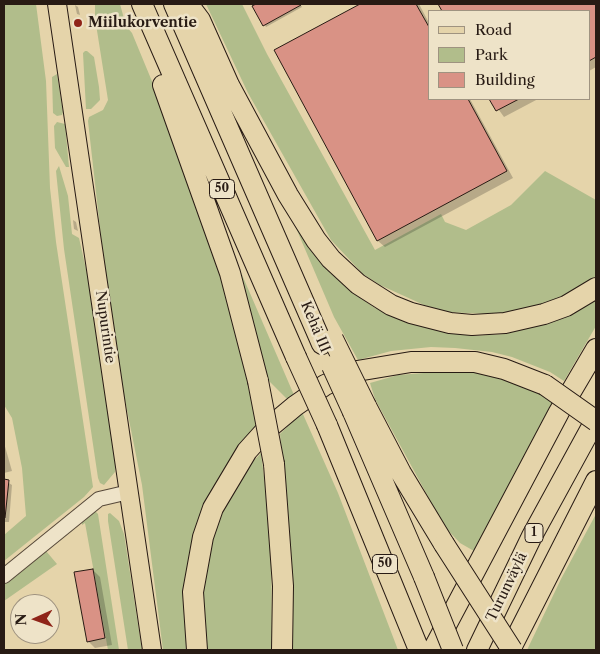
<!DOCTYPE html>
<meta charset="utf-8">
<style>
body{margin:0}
#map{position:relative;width:600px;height:654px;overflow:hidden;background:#e5d4aa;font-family:"Libre Caslon Text",serif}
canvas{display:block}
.frame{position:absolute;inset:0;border:5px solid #281b14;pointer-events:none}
.legend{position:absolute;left:428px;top:10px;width:162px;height:90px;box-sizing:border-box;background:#eee3c8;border:1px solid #9f9380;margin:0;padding:6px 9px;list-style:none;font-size:15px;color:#281b14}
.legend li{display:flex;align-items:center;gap:10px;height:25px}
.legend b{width:25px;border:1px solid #9f9380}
.north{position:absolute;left:10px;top:594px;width:50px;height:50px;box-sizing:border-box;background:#eee3c8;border:1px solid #9f9380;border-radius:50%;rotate:268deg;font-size:14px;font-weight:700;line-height:20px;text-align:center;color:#281b14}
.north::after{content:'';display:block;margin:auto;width:18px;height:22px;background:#8f2418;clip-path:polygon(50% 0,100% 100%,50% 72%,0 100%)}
</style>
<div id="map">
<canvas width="600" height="654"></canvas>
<div class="frame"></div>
<ul class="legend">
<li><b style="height:6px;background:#e5d4aa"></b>Road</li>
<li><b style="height:14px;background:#b1bd8b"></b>Park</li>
<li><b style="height:14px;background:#d99285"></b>Building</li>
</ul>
<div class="north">N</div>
</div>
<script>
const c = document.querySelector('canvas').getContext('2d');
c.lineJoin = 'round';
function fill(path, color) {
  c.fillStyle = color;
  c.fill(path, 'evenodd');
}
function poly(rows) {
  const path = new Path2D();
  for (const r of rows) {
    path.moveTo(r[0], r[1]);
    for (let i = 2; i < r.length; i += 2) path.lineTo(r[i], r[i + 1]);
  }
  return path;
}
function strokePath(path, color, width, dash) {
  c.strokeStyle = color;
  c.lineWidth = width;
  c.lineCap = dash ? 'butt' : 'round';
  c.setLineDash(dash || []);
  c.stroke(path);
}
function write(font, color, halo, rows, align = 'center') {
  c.font = font + ' "Libre Caslon Text",serif';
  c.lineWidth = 5;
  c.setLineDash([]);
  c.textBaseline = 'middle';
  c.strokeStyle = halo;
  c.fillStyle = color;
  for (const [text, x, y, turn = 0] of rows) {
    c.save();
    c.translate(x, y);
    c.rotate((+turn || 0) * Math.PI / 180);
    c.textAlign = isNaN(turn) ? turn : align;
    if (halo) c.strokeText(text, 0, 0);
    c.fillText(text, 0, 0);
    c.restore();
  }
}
fill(poly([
 [4,4,36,4,46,81,50,188,56,242,93,487,84,497,4,561,4,535,26,516,22,468,12,418,4,405],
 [95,4,120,4,126,26,132,33,156,91,230,302,243,353,256,426,259,426,236,451,214,486,198,525,185,577,184,609,189,650,163,650,142,485,118,365,101,237,88,121,89,117,103,110,108,100,95,18],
 [206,4,242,4,267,54,375,250,441,214,445,222,466,230,511,205,545,171,596,200,596,276,563,297,547,303,508,313,487,314,447,312,424,305,380,285,363,274,331,240,248,93],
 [85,51,87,51,94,57,99,87,100,100,91,109,86,109,83,53],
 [57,74,63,112,62,115,57,116,53,113,52,77],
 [57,122,65,124,69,167,66,167,55,148,54,126],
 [59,166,68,196,72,234,79,238,91,291,116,456,115,472,104,485,100,483,98,478,64,249,56,171],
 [293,221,339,279,353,293,375,308,405,320,429,328,472,336,504,334,559,319,596,299,596,326,564,381,550,372,512,357,492,352,455,348,431,347,391,351,358,360,334,317],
 [227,240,294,395,287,399,267,379],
 [450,371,490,372,520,382,554,403,474,551,460,543,444,526,375,399,370,383,398,375],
 [302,412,338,493,398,650,290,650,290,555,280,434],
 [261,453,271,531,272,650,206,650,203,631,204,591,209,551,218,514,247,468],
 [94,510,98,514,119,650,108,650,85,523,82,525,82,521],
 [110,513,119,521,124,534,142,650,128,650,108,521,108,514],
 [596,514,596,650,527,650,561,579],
 [46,551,57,564,4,601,4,583]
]), '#b1bd8b');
fill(poly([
 [259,4,300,4,302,7,266,27,254,6],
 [363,4,419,4,429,23,429,99,470,99,513,178,385,247,378,241,276,51],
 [439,4,596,4,596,67,589,71,589,11,443,11],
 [75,5,78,7,80,15,77,14],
 [491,99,538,99,504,117],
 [73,220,76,222,78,231,74,229],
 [4,443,12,471,4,473],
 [4,480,12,485,9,522,4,522],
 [93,570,100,577,112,645,95,648,88,641]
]), '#0003');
const building = poly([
 [256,4,301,4,301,5,263,26,252,6,256,4],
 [360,4,416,4,429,27,429,99,468,99,507,171,377,241,274,50,360,4],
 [438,4,596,4,596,57,589,61,589,11,442,11,438,4],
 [489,99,519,99,496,111,489,99],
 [4,479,9,480,5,518,4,518,4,479],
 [93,569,105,638,87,642,74,572,93,569]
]);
fill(building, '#d99285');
strokePath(building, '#281b14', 1);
const minor = poly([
 [4,576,99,499,129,492]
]);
const major = poly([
 [57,4,152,650]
]);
const highway = poly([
 [142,4,296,357],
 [174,4,322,344],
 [188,4,200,20,229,85,288,195,316,240,331,259,358,284,391,305,411,313,450,323,472,325,505,323,544,314,566,306,596,288],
 [163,85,230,273,258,381],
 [366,406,401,473,444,544],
 [353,412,424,577],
 [327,425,419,650],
 [274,464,283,586,282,650],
 [197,650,193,592,203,537,213,508,247,451,265,431,295,406,325,385,357,371,411,362,475,362,504,369,545,385],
 [433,650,559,412,596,349],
 [477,650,532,536,596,419],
 [510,650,596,481]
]);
strokePath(minor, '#57493a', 16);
strokePath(major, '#281b14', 20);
strokePath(highway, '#281b14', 22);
strokePath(minor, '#eee3c8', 14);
strokePath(major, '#e5d4aa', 18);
strokePath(highway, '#e5d4aa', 20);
const highwayBridge = poly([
 [333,339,366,406],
 [296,357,327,425],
 [332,366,353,412],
 [258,381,274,464],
 [545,385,596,421],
 [444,544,512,650],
 [424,577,453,650]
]);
strokePath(highwayBridge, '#281b14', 22, []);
strokePath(highwayBridge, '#e5d4aa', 20);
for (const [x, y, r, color] of [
 [78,23,5,"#8f2418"]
]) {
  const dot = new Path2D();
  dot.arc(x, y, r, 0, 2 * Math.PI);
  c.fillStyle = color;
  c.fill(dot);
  strokePath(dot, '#eee3c8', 2);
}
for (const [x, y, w] of [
 [222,189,25],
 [534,533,18],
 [385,564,25]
]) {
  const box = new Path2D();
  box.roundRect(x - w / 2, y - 9.5, w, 19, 4);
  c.fillStyle = '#eee3c8';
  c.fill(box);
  strokePath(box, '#281b14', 1);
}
write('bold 12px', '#281b14', null, [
 ["50",222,189],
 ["1",534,533],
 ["50",385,564]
]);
write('bold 14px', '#281b14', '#eee3c8', [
 ["Miilukorventie",88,23]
], 'left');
write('14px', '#281b14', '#eee3c8', [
 ["Nupurintie",105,327,82],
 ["Kehä III",315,327,67],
 ["Turunväylä",507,587,-64]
]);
</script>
